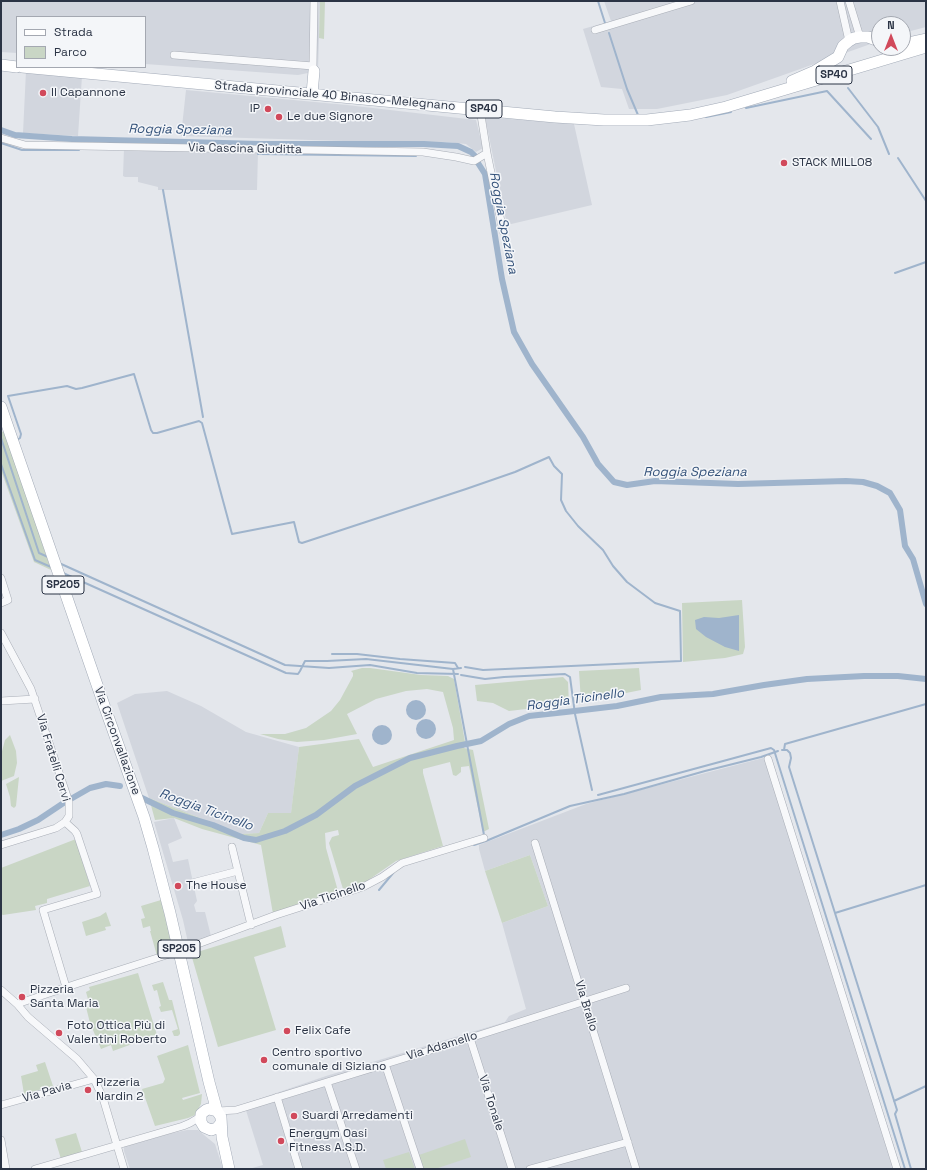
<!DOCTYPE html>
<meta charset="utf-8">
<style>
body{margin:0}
#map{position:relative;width:927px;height:1170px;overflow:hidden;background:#e4e7ec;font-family:"Space Grotesk",sans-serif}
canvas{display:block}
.frame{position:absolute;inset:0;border:2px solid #2b3445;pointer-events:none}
.legend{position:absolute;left:16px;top:16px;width:130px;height:52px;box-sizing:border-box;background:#f4f6f9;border:1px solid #a4a8b1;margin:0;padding:5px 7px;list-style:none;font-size:12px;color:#2b3445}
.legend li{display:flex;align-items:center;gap:8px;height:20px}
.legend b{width:20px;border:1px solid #a4a8b1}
.north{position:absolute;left:871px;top:16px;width:40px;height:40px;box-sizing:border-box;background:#f4f6f9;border:1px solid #a4a8b1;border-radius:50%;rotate:0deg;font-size:11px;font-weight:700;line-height:16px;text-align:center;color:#2b3445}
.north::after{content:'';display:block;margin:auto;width:14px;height:18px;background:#d1495b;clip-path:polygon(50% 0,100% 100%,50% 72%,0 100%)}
</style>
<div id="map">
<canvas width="927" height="1170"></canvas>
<div class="frame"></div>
<ul class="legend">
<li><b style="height:5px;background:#fff"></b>Strada</li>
<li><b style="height:11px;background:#c9d6c5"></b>Parco</li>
</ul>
<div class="north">N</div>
</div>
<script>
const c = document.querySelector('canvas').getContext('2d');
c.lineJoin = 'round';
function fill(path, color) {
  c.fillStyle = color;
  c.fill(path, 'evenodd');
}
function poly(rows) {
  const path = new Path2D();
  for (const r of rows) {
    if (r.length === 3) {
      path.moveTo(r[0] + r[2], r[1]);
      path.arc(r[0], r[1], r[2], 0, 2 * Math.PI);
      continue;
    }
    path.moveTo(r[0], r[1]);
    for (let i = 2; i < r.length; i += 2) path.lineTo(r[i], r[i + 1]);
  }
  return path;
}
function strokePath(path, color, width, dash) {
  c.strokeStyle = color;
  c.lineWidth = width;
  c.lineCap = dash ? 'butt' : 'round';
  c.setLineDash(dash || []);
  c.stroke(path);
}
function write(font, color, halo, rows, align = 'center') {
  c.font = font + ' "Space Grotesk",sans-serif';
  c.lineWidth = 3;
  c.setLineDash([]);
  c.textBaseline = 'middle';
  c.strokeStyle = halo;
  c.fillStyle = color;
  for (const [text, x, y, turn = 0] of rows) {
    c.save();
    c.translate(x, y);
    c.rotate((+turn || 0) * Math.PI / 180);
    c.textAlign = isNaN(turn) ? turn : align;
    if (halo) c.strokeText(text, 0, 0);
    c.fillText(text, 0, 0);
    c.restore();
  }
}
fill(poly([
 [1,1,320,1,318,71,298,75,145,64,145,17,17,17,17,53,1,52],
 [604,1,926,1,926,27,903,33,903,24,879,24,879,41,727,95,657,109,629,109,622,89,601,87,583,29,611,21],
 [26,71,82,76,78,136,23,133],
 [186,90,347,105,476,120,483,148,476,152,466,144,446,142,344,141,181,136],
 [485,117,574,124,592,205,507,225],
 [124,148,258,152,257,190,158,190,158,187,138,182,138,177,125,177,123,176],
 [167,691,201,706,246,732,299,747,291,814,268,813,259,833,241,834,149,798,117,703,135,694],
 [771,756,901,1169,249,1169,263,1165,244,1104,326,1076,505,1022,509,1016,526,1009,502,923,548,906,530,855,485,871,479,849,479,845,586,804],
 [174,818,182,838,168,844,173,862,188,859,197,901,194,905,196,912,205,912,211,936,189,947,183,920,154,822],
 [187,1130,198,1130,215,1144,223,1169,130,1169,124,1151,124,1147,168,1134]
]), '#d2d6de');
fill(poly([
 [320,1,325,1,324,39,319,38],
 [5,431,51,570,34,562,2,473,1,473,1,432],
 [742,600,745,647,743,654,725,658,683,662,682,603],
 [362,668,370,668,421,675,448,676,454,679,465,742,464,748,473,750,489,829,483,832,469,766,461,767,461,772,456,776,453,775,450,762,423,769,423,773,443,846,396,861,367,881,343,889,329,843,332,837,339,835,338,830,325,833,326,848,338,891,273,914,261,845,202,829,174,818,155,820,149,798,241,834,259,833,268,813,291,813,299,747,359,739,373,767,454,740,453,728,443,692,427,689,406,691,376,699,347,714,357,734,324,740,297,742,278,739,260,734,285,734,306,728,331,711,340,700,353,676,353,673,351,671],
 [639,668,641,690,581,702,579,671],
 [563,677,568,682,569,704,509,711,493,703,477,701,475,685],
 [10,735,16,751,17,763,14,776,1,781,1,755,5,740],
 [19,777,16,806,14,808,11,806,10,797,6,784],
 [76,839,90,886,47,899,47,903,35,906,36,910,3,915,1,914,1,868],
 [530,855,548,906,502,923,485,871],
 [161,900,173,948,170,951,157,956,150,931,151,931,150,926,143,928,141,919,145,918,141,906],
 [106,912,111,926,105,927,106,930,86,936,82,922,100,916],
 [281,926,286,947,254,957,276,1030,218,1047,191,954],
 [138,973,157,1035,113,1051,111,1045,101,1049,90,1023,86,1007,90,1006,86,992,90,990,89,987],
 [163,982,169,1000,172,1000,180,1032,180,1034,178,1036,174,1036,172,1031,178,1029,172,1010,161,1012,159,1007,161,1006,157,990,154,991,152,985],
 [188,1045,200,1093,182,1098,183,1100,202,1094,201,1104,195,1115,188,1118,186,1109,188,1118,155,1126,142,1089,163,1083,165,1079,157,1056],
 [45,1062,53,1086,24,1094,21,1076,38,1071,36,1065],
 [76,1133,82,1152,61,1159,55,1139],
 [465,1139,471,1157,435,1169,424,1169,419,1155],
 [409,1152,415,1169,386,1169,383,1160]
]), '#c9d6c5');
fill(poly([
 [739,615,739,651,725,647,706,637,696,629,695,620,704,617,719,618],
 [416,710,10],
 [426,729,10],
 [382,735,10]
]), '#9fb4cc');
strokePath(poly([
 [598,1,605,23],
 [609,33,627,89,638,115],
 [848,88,878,127,889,154],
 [746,108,827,91,871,139],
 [706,117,731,112],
 [157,140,157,144],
 [1,143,22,150,79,150],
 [258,154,416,156],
 [898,158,926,201],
 [163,190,203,417],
 [895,273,926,262],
 [1,438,39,553,48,557],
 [17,440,20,438,21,434,8,396,67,386,76,389,82,388,134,374,151,430,153,433,157,433,199,421,202,423,232,534,294,522,299,542,302,543,466,489,515,472,549,457,554,466,562,474,561,500,566,511,578,526,603,550,613,566,627,582,655,603,680,611,681,661,483,670,465,667],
 [1,464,35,560,51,567],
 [59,563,285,665,329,668,370,665,417,673,458,674],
 [63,573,286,673,298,674,300,671,305,661,327,661,366,659,453,669,461,668],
 [332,654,357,654,400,659,455,663,458,668],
 [453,669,484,835],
 [461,675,485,679,504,677,565,674,570,677,575,714,592,790],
 [782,750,787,750,790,753,791,758,789,767,897,1110,895,1114,911,1169],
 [784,750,785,744,926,704],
 [598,795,771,748,774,750,905,1169],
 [485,840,486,841,570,806,624,794,705,771,761,757,778,751],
 [474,845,486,841],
 [379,890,394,872],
 [835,913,926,885],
 [894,1101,926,1086]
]), '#9fb4cc', 2);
strokePath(poly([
 [1,130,15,135,72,139,260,144,424,144,458,146,471,152,476,157],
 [478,163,485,174,502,279,514,332,532,364,583,437,598,464,614,482,627,485,655,481,738,484,846,481,863,482,877,486,890,493,900,510,905,546,913,559,926,604],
 [142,798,173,813,213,825,244,838,256,840,285,831,316,815,355,786,410,758,457,746,481,741,509,724,529,716,566,712,617,706,661,697,713,694,764,685,807,679,864,676,898,676,926,679],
 [1,835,19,829,38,820,62,804,90,788,106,784,120,786]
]), '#9fb4cc', 6);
const street = poly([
 [840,1,849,41],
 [849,1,860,37],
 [595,30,691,1],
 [174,55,313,66],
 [314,71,313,66,314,1],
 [480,109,487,153,503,231],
 [1,138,25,145,423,152,456,157,474,161,487,153],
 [1,578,8,600,1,603],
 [1,633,31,689,69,802,69,816,65,822,56,828,1,845],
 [1,701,35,699],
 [768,759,897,1169],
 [65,822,75,831,77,834,97,894,43,910,66,987],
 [535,843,636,1169],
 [232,847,251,925],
 [192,883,238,871],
 [1,990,17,1004,28,1017,77,1059,94,1079,103,1098,124,1169],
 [17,1004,76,984,179,951,276,915,363,887,382,877,402,863,484,838],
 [470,1038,512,1169],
 [385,1064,420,1169],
 [327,1082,356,1169],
 [277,1097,299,1169],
 [1,1105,94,1079],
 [218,1111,236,1110,470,1038,626,988],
 [1,1140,6,1169],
 [35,1169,183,1126,190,1123,200,1117],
 [530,1169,628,1142]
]);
const primary = poly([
 [903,44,926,39],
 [1,65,17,67],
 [22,67,555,117,604,120,647,120,690,115,726,107,926,47],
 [792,81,815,71,838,57,843,46,849,41,854,38,860,37,868,37,879,41],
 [312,94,314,71],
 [1,407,104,705,144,817,153,848,170,913,209,1082,217,1111,221,1117,222,1137,229,1169],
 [217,1111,209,1109,206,1110,201,1114,201,1122,204,1127,211,1130,217,1128,221,1123]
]);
strokePath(street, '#a9aeb7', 8);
strokePath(primary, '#a3abb8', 12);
strokePath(street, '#f7f8fa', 7);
strokePath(primary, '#fff', 11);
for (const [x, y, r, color] of [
 [43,93,4,"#d1495b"],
 [268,109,4,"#d1495b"],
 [279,117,4,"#d1495b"],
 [784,163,4,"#d1495b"],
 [178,886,4,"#d1495b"],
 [22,997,4,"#d1495b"],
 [287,1031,4,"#d1495b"],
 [59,1033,4,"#d1495b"],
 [264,1060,4,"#d1495b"],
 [88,1090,4,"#d1495b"],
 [294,1116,4,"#d1495b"],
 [281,1141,4,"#d1495b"]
]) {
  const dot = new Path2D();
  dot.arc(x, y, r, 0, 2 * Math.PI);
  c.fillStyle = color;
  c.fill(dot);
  strokePath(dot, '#f4f6f9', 1.5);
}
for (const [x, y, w] of [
 [834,75,36],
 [484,109,36],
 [63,585,42],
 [179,949,42]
]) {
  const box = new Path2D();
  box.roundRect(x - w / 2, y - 9, w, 18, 3);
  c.fillStyle = '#f4f6f9';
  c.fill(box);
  strokePath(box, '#2b3445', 1);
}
write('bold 11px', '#2b3445', null, [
 ["SP40",834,75],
 ["SP40",484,109],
 ["SP205",63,585],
 ["SP205",179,949]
]);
write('12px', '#2b3445', '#f4f6f9', [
 ["Il Capannone",51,93],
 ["IP",260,109,"right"],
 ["Le due Signore",287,117],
 ["STACK MILL08",792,163],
 ["The House",186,886],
 ["Pizzeria",30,990],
 ["Santa Maria",30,1004],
 ["Foto Ottica Più di",67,1026],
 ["Valentini Roberto",67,1040],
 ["Felix Cafe",295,1031],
 ["Centro sportivo",272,1053],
 ["comunale di Siziano",272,1067],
 ["Pizzeria",96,1083],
 ["Nardin 2",96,1097],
 ["Suardi Arredamenti",302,1116],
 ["Energym Oasi",289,1134],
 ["Fitness A.S.D.",289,1148]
], 'left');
write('12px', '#2b3445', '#f4f6f9', [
 ["Strada provinciale 40 Binasco-Melegnano",335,96,5],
 ["Via Cascina Giuditta",245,149,1],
 ["Via Circonvallazione",117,741,70],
 ["Via Fratelli Cervi",53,758,73],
 ["Via Ticinello",333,896,-19],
 ["Via Brallo",586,1006,73],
 ["Via Adamello",442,1046,-17],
 ["Via Pavia",47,1092,-16],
 ["Via Tonale",491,1103,72]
]);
write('italic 13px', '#34527a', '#f4f6f9', [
 ["Roggia Speziana",180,130,1],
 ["Roggia Speziana",503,223,79],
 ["Roggia Speziana",695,472],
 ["Roggia Ticinello",575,700,-8],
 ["Roggia Ticinello",206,810,20]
]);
</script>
